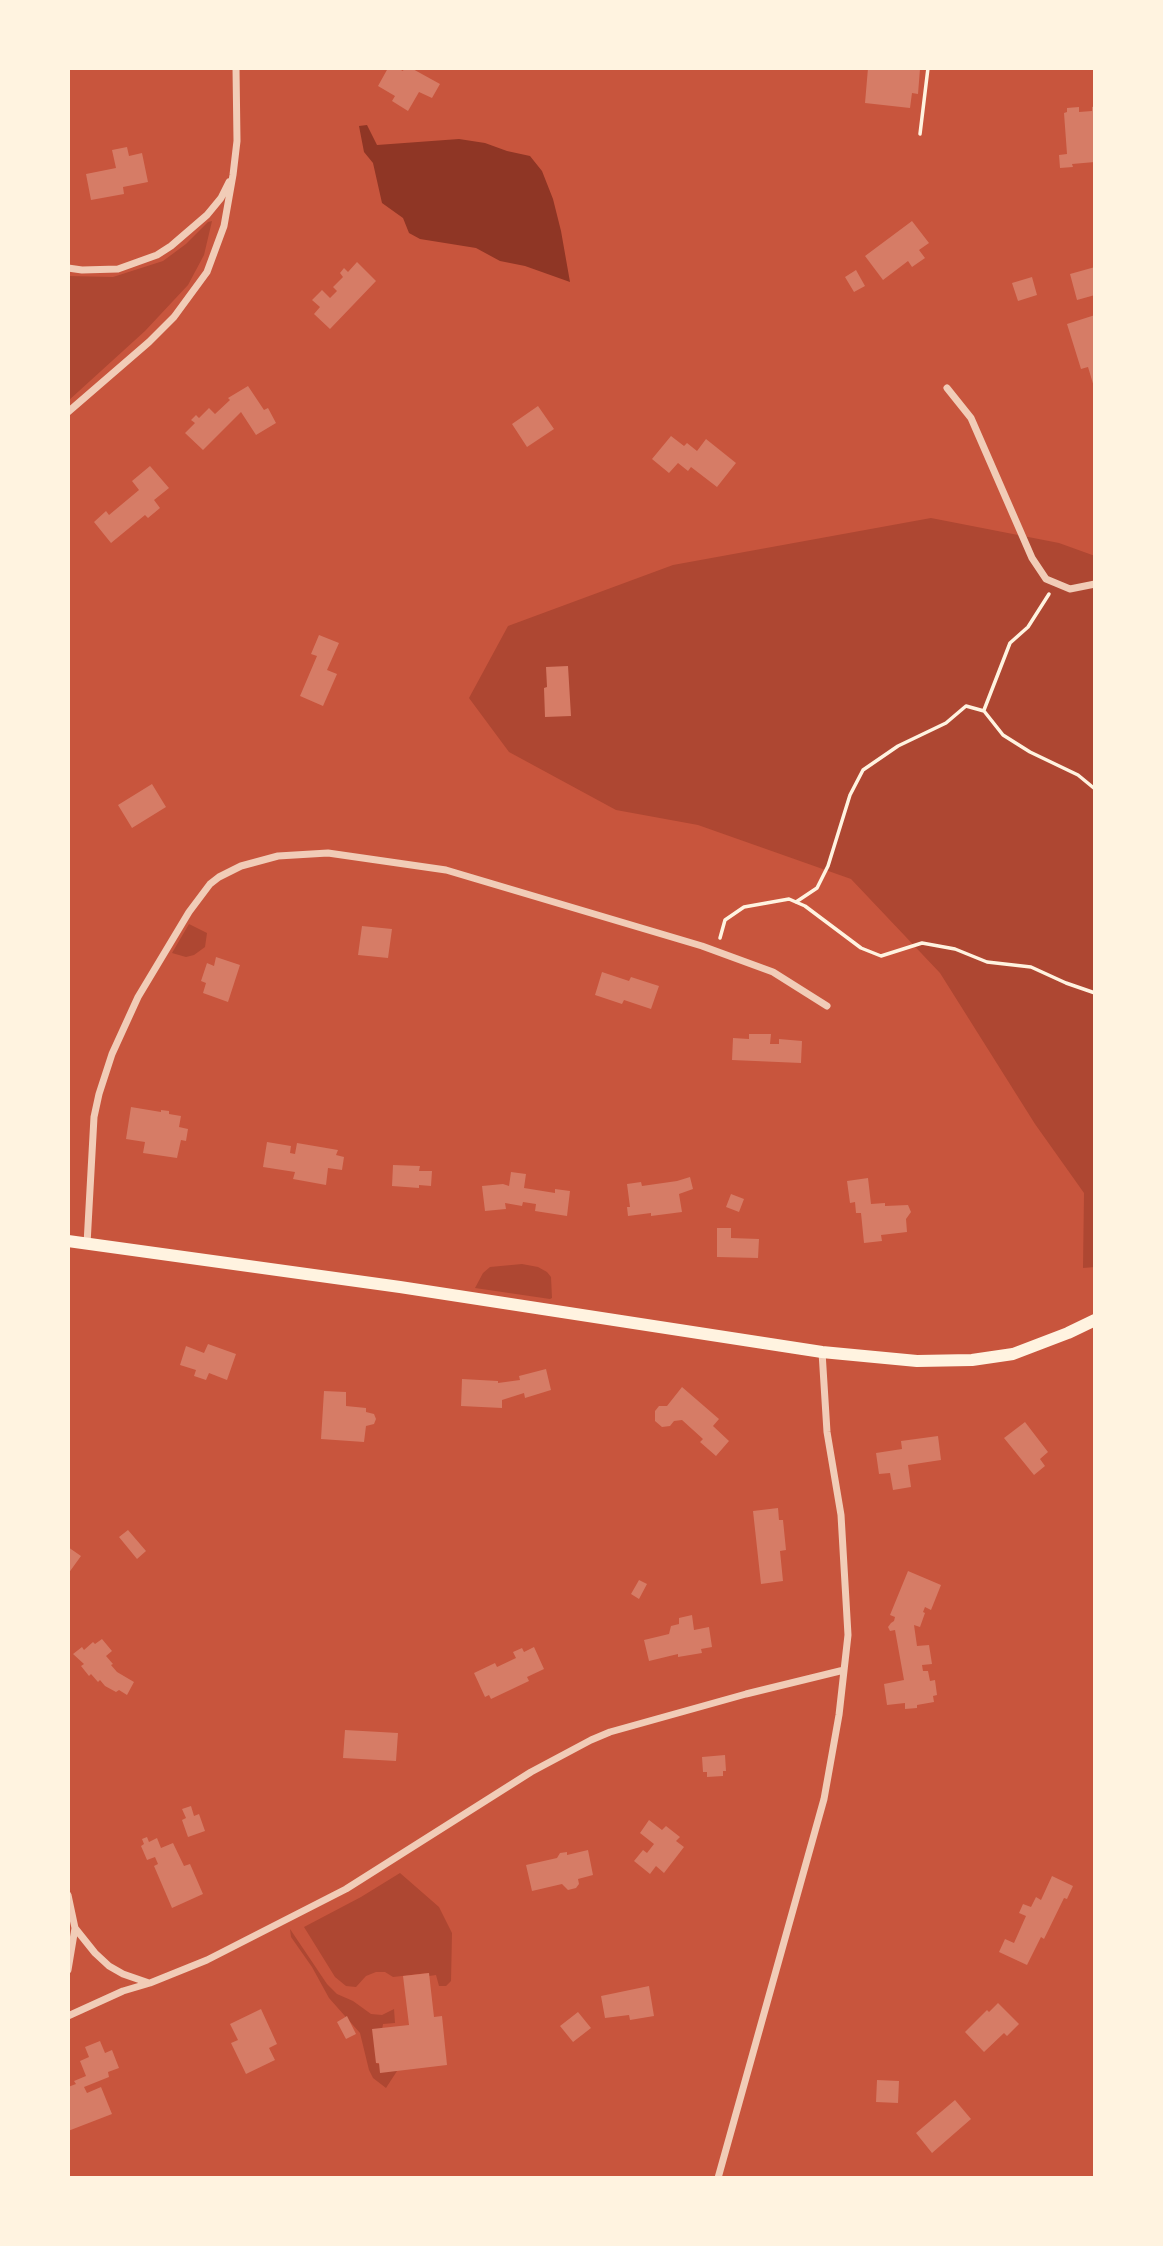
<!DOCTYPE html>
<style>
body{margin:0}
#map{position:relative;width:1163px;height:2246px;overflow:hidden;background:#c8553d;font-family:Raleway,sans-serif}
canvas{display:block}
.frame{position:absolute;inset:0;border:70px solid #fff3e0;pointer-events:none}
</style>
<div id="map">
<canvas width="1163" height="2246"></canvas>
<div class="frame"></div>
</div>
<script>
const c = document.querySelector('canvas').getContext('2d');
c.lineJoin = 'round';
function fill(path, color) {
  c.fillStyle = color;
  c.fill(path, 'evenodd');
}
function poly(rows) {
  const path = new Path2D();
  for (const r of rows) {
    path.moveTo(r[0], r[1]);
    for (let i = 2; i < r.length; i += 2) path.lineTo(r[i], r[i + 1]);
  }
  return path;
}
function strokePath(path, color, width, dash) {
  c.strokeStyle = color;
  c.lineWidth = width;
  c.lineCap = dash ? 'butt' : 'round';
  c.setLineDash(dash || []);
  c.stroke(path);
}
fill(poly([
 [212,221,204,255,188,285,145,331,68,401,68,276,113,277,163,261,186,244,208,222],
 [931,518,1059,543,1095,556,1095,1267,1083,1268,1084,1193,1035,1124,940,973,851,879,698,825,616,810,509,752,469,698,508,626,673,565],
 [189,924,207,933,205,947,194,955,186,957,172,953],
 [522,1264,538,1267,547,1272,551,1277,552,1298,550,1299,475,1288,483,1273,490,1267],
 [400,1873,439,1907,452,1933,451,1981,446,1986,439,1986,436,1975,429,1976,428,1973,393,1977,385,1972,376,1972,366,1976,356,1987,346,1986,335,1977,304,1927,361,1897],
 [290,1929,327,1984,337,1994,353,2001,371,2014,382,2015,394,2009,395,2023,383,2024,376,2063,397,2071,386,2088,373,2078,369,2070,360,2033,329,1998,312,1967,291,1937]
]), '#ae4732');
fill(poly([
 [367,125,377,145,459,139,485,143,507,151,530,156,542,171,553,199,561,231,570,282,525,266,500,261,476,248,420,239,409,233,403,218,382,203,373,163,364,152,359,126]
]), '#8f3625');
fill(poly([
 [388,68,397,68,403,71,404,68,411,68,440,84,432,98,419,92,408,111,392,101,395,96,378,86],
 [868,68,920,69,918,94,912,93,910,108,865,103],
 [1095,106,1095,162,1072,164,1073,167,1060,168,1059,155,1067,154,1064,113,1067,112,1067,108,1079,107,1079,112,1092,111,1092,107],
 [127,147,129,156,142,153,148,182,123,187,124,194,91,200,86,174,116,168,112,150],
 [912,221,929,243,919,250,925,258,912,267,908,261,883,280,865,256],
 [357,262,376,281,330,329,314,314,320,307,312,300,322,290,330,298,337,291,333,287,343,277,340,273,344,268,348,272],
 [1095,267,1095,295,1077,300,1070,274],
 [856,270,865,286,854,292,845,277],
 [1032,277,1037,295,1018,301,1012,283],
 [1095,315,1095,387,1094,387,1088,367,1081,369,1067,324],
 [248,386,264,410,268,408,276,423,256,435,241,412,203,450,185,433,195,423,191,420,196,415,199,418,209,408,215,414,230,400,228,398],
 [538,406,554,429,527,447,512,424],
 [671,436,684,446,687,443,697,451,706,439,736,463,717,487,691,467,688,471,678,463,669,473,652,459],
 [150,466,169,488,154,500,160,508,148,518,145,515,111,543,94,522,106,511,109,515,139,490,132,481],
 [319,635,339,643,327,670,337,674,323,706,300,696,317,656,311,654],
 [568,666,571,716,545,717,544,688,547,687,546,667],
 [152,784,166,807,132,828,118,805],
 [362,926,392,929,388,958,358,955],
 [216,957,240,965,228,1002,203,993,206,983,201,981,207,963,214,966],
 [602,972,629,981,631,977,659,986,651,1009,624,1000,622,1004,595,995],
 [749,1034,771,1034,770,1044,779,1044,779,1039,802,1041,801,1063,732,1060,733,1038,749,1039],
 [131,1107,161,1112,161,1110,169,1111,169,1114,181,1116,179,1127,188,1129,186,1141,181,1140,177,1158,143,1153,145,1142,126,1139],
 [267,1142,291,1146,290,1153,295,1154,297,1143,338,1150,336,1155,344,1157,342,1170,328,1168,326,1185,293,1179,295,1172,263,1167],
 [393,1165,420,1166,419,1171,432,1171,431,1186,419,1185,419,1188,392,1186],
 [511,1172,526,1174,524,1188,555,1193,555,1189,570,1191,567,1216,535,1211,536,1204,523,1202,522,1206,505,1203,506,1209,485,1211,482,1186,503,1184,509,1186],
 [690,1177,693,1189,679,1194,682,1212,651,1216,651,1213,628,1216,627,1207,630,1207,627,1184,641,1182,642,1186,677,1181],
 [868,1178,871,1204,885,1203,885,1206,908,1205,911,1212,906,1219,907,1232,881,1235,882,1241,864,1243,861,1213,856,1213,855,1202,850,1203,847,1181],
 [731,1194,744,1199,739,1212,726,1207],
 [717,1228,731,1228,731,1238,759,1239,758,1258,717,1257],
 [208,1344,236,1354,227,1380,209,1373,206,1380,194,1376,196,1370,180,1365,186,1346,204,1353],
 [546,1369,551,1390,525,1398,524,1393,502,1400,502,1408,461,1406,462,1379,498,1381,498,1383,520,1380,519,1376],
 [682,1387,719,1419,713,1426,729,1441,716,1456,700,1442,703,1439,682,1420,674,1421,670,1426,662,1427,655,1421,655,1411,659,1406,667,1406],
 [324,1391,346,1392,346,1406,366,1408,366,1412,374,1414,376,1419,374,1424,366,1426,364,1442,321,1439],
 [1025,1422,1048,1452,1040,1459,1045,1466,1034,1475,1004,1438],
 [938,1436,941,1460,908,1465,911,1487,893,1490,890,1473,879,1474,876,1453,902,1449,901,1441],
 [778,1508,779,1520,783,1520,786,1550,780,1551,783,1581,761,1584,753,1511],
 [128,1530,146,1551,137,1559,119,1537],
 [68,1547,81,1556,68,1574],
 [908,1571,941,1585,931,1610,925,1607,923,1612,925,1613,920,1627,914,1625,917,1646,929,1645,932,1664,922,1665,923,1671,928,1671,930,1681,935,1680,937,1695,933,1696,934,1702,917,1705,917,1708,905,1709,905,1703,887,1705,884,1684,904,1680,895,1630,890,1631,888,1627,891,1623,894,1621,895,1617,890,1615],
 [639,1580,647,1584,639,1599,631,1594],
 [692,1615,694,1630,709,1627,712,1647,701,1649,702,1653,678,1657,678,1654,649,1661,644,1640,669,1634,671,1626,679,1624,679,1618],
 [102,1639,112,1651,106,1656,113,1664,111,1665,117,1672,134,1682,127,1695,119,1690,116,1692,105,1686,100,1680,98,1682,91,1674,89,1676,81,1666,84,1664,73,1654,82,1647,84,1650,93,1642,95,1644],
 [534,1647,544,1669,527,1677,529,1681,491,1699,489,1695,485,1697,474,1673,495,1663,497,1667,516,1658,513,1652,522,1648,524,1652],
 [345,1730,398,1733,396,1761,343,1758],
 [725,1755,726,1771,723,1771,723,1776,707,1777,707,1772,703,1772,702,1757],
 [191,1806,194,1816,199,1814,205,1831,188,1837,182,1820,186,1818,182,1809],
 [649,1820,662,1830,666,1826,680,1837,676,1841,684,1847,664,1873,656,1866,650,1874,634,1861,643,1850,647,1853,654,1844,640,1833],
 [147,1837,149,1842,157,1838,161,1848,173,1843,184,1866,190,1864,203,1894,172,1908,154,1866,158,1864,155,1857,147,1860,141,1846,144,1844,142,1839],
 [588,1850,593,1875,578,1879,579,1884,576,1888,568,1890,562,1884,532,1891,526,1865,557,1858,560,1853,567,1852,567,1855],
 [1052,1876,1073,1886,1067,1899,1064,1898,1044,1939,1041,1937,1027,1965,999,1952,1005,1939,1014,1943,1026,1916,1019,1913,1023,1904,1031,1907,1036,1897,1041,1900],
 [429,1973,434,2017,442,2016,447,2065,380,2073,379,2063,376,2063,372,2029,409,2025,403,1976],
 [649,1986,654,2016,630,2020,629,2015,605,2018,601,1996],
 [998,2003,1019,2024,1007,2036,1004,2033,984,2052,965,2032,987,2010,989,2012],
 [261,2009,277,2044,269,2048,275,2060,246,2074,231,2043,238,2040,230,2024],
 [578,2012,591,2028,573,2042,560,2026],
 [347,2016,356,2034,346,2039,337,2022],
 [100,2041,105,2053,112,2050,119,2068,108,2072,109,2077,84,2087,87,2093,101,2087,112,2114,68,2131,68,2087,76,2084,74,2081,86,2076,80,2061,89,2057,85,2047],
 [877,2080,899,2081,898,2103,876,2102],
 [955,2100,971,2119,932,2153,916,2133]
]), '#d67c66');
strokePath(poly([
 [920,134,928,68],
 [984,710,1010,643,1028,627,1049,594],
 [796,902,817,888,828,866,850,795,863,770,898,746,946,723,966,706,984,711,1003,735,1030,752,1078,775,1095,789],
 [720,938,725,920,744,907,789,899,805,906,861,948,881,956,922,943,955,949,987,962,1031,967,1066,983,1095,993]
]), '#fff3e0', 3.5);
strokePath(poly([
 [68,268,82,270,118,269,157,255,171,246,207,215,221,198,229,182],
 [947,388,971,418,1032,558,1046,579,1070,589,1095,584],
 [68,412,149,342,174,317,207,272,224,226,233,175,237,141,236,68],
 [87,1244,94,1117,99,1094,112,1054,138,997,189,912,210,884,219,877,241,866,278,856,328,853,446,870,702,946,773,972,827,1006],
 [68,1895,75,1928,68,1970],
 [75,1928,95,1953,109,1966,123,1974,149,1983],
 [68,2016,123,1991,150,1983,207,1960,346,1889,531,1772,591,1740,610,1732,746,1694,844,1670],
 [718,2178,824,1799,839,1715,848,1635,841,1515,827,1432,822,1352]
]), '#f1ccb7', 7);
strokePath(poly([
 [68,1241,400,1287,822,1352,917,1361,972,1360,1013,1354,1068,1333,1095,1320]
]), '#fff3e0', 12);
</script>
